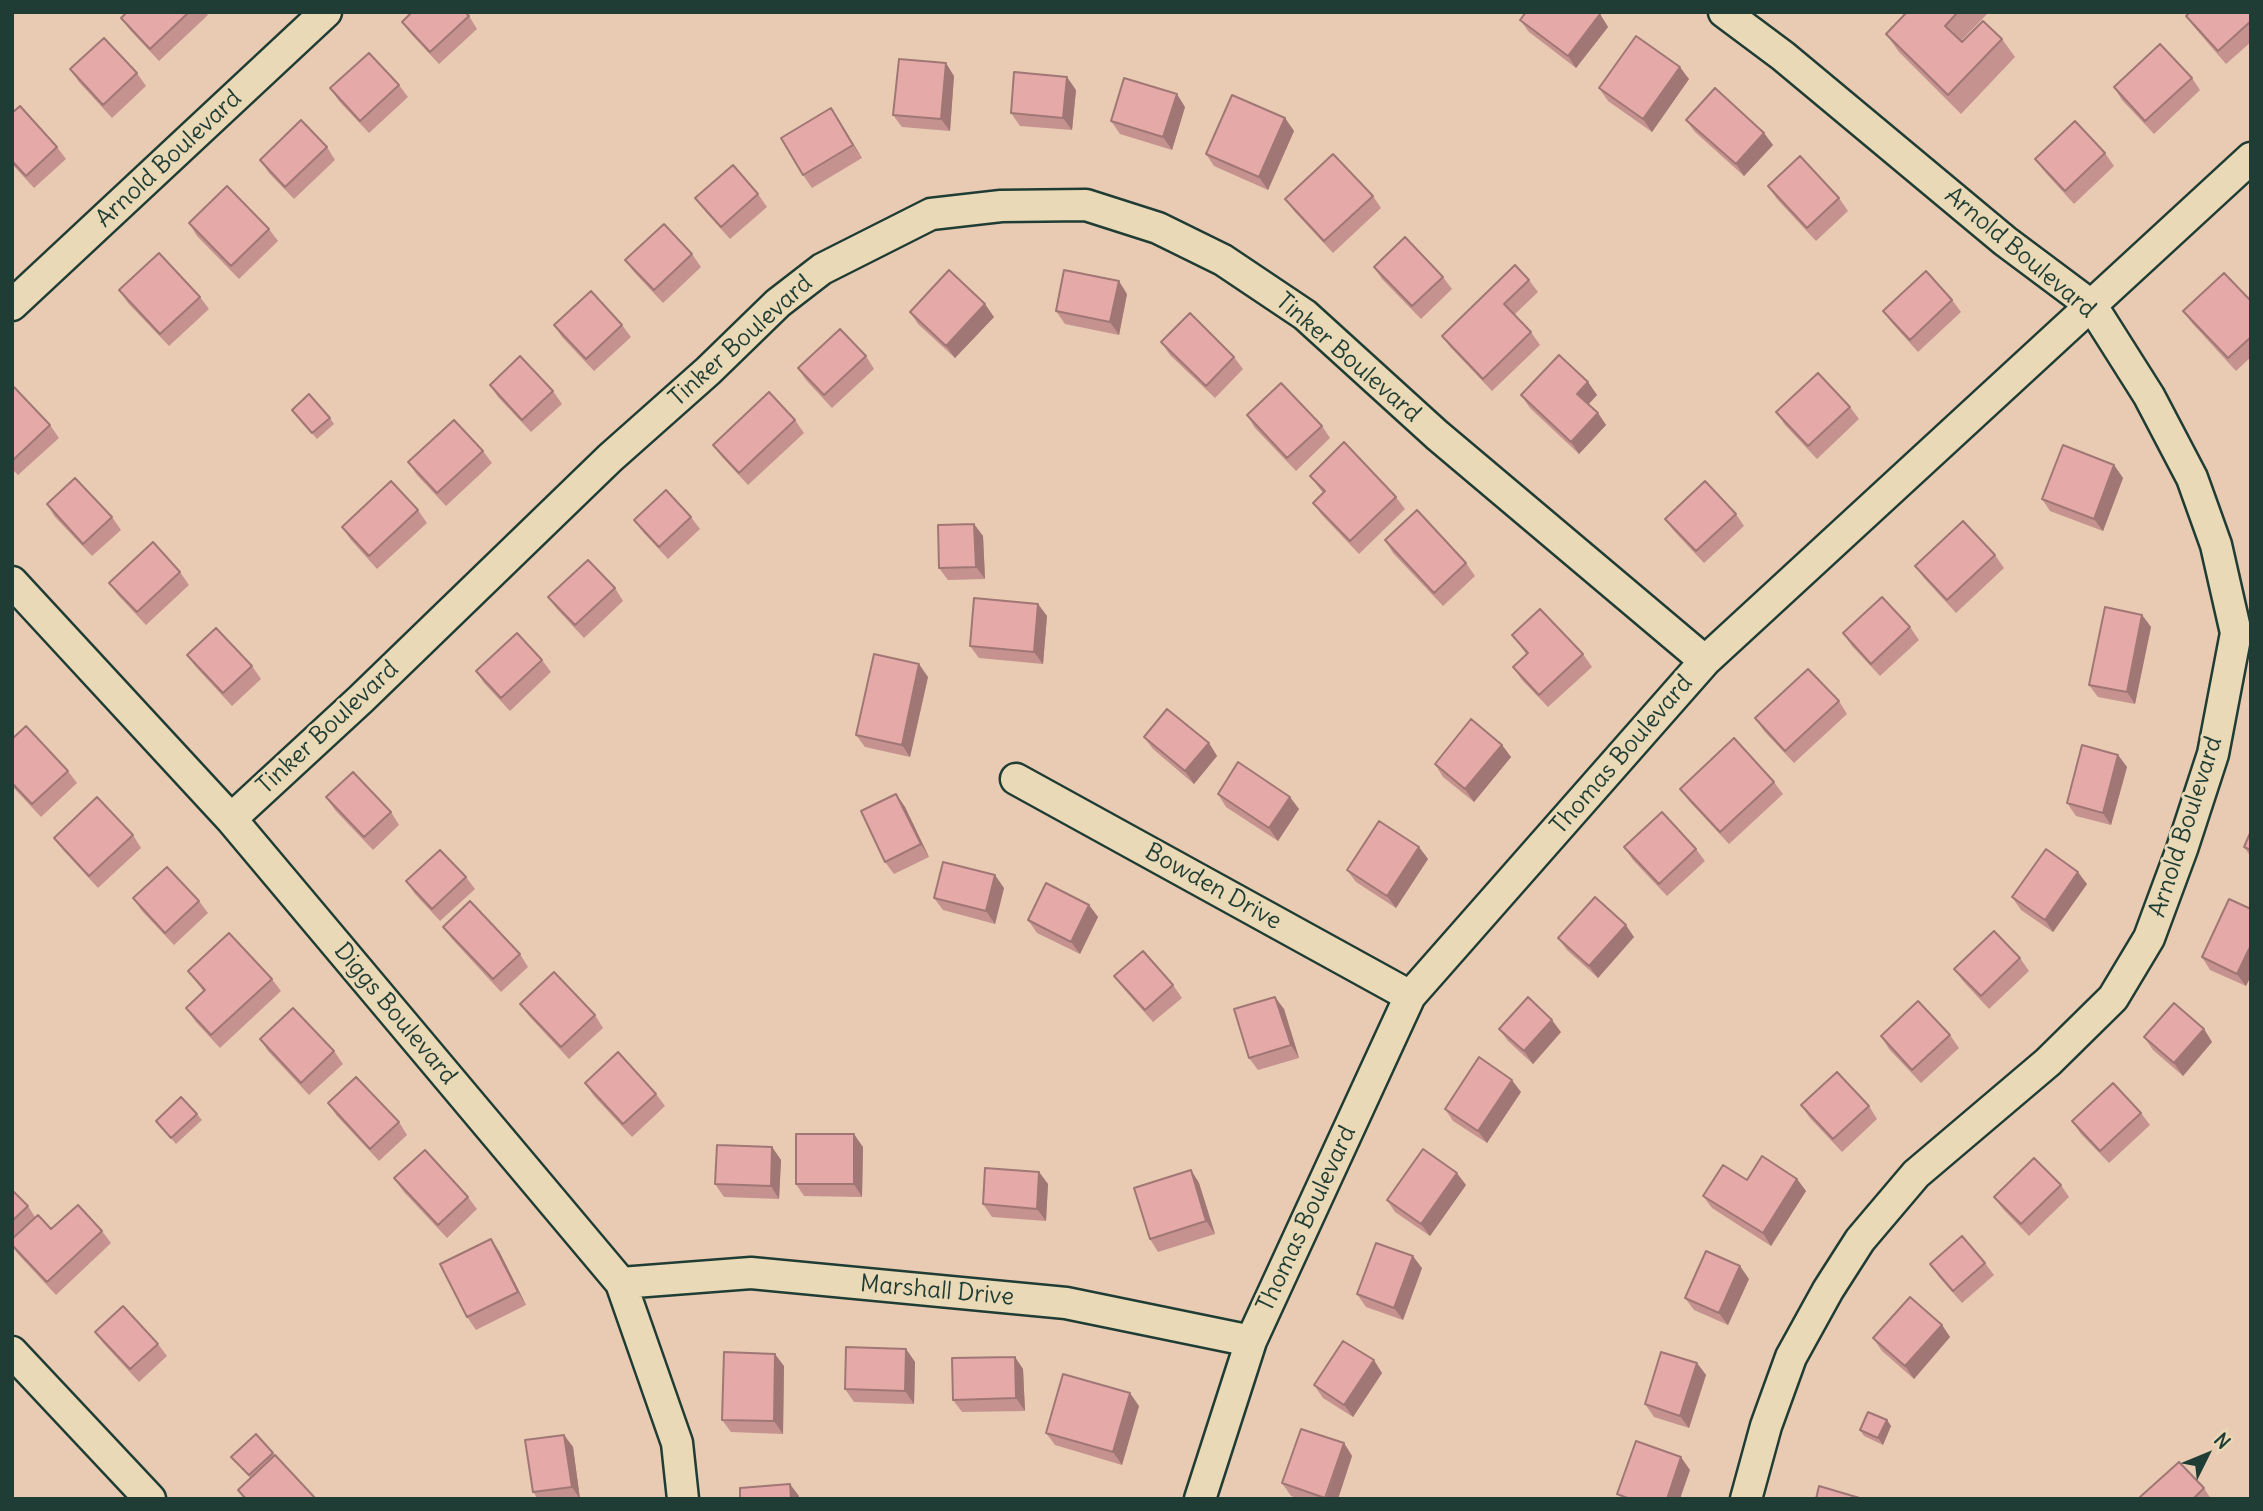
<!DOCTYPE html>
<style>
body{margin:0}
#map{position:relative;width:2263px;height:1511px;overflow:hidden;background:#e8cbb2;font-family:Delius,sans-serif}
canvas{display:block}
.frame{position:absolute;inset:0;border:14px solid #1f3d34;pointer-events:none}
.north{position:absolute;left:2172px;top:1420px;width:70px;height:70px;-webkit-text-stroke:5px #ead9b6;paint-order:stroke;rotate:47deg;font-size:19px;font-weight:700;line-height:28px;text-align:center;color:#1f3d34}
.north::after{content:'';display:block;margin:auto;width:24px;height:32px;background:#1f3d34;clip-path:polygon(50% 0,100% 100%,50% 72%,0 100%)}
</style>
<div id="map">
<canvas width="2263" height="1511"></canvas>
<div class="frame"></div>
<div class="north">N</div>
</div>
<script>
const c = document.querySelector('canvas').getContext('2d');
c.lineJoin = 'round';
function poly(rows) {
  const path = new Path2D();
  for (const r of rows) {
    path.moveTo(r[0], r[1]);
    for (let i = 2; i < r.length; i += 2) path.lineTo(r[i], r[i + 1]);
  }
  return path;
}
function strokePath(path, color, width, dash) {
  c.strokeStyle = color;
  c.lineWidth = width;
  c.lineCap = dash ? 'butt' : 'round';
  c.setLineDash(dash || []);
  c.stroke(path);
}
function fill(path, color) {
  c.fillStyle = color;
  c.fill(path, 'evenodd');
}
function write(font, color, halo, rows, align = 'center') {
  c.font = font + ' Delius,sans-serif';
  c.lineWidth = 6;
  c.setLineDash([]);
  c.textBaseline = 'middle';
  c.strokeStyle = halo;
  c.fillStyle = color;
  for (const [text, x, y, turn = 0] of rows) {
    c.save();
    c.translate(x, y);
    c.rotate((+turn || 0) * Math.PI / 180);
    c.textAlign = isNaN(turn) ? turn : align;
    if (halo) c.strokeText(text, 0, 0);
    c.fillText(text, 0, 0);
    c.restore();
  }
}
const street = poly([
 [1724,12,1783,56,2005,241,2092,306,2149,396,2192,478,2216,545,2236,633,2213,754,2182,849,2149,938,2113,998,2048,1062,1916,1174,1860,1240,1828,1290,1791,1357,1766,1426,1746,1499],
 [12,305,326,12],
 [12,582,231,819,621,1283,677,1443,683,1499],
 [1016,779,1410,996],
 [231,819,361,699,610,458,708,371,778,303,822,269,931,214,1001,206,1086,205,1158,228,1223,260,1305,315,1437,435,1705,661],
 [621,1283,751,1273,1066,1303,1251,1341],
 [12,1352,150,1499],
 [1200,1499,1251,1341,1410,996,1705,661,2251,158]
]);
strokePath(street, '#1f3d34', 35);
strokePath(street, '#ead9b6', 30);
fill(poly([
 [127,12,205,12,208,15,159,61,130,30,121,18],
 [1907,12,1989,12,1961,41,1962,42,2002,39,2015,57,1961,114,1899,52,1886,34],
 [2251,12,2251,42,2226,64,2195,28,2186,16],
 [1600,14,1608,27,1576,68,1529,32,1520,20],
 [469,16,477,29,439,64,411,34,402,22],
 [70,69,137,73,146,86,112,118,79,82],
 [954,76,950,131,902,127,893,115],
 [2192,78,2200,90,2154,134,2122,100,2114,87],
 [1689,79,1652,132,1608,101,1599,88],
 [399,85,408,97,369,133,339,101,330,88],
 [1076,90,1072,130,1020,126,1011,113],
 [1185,107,1172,150,1120,134,1111,121],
 [831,108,862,158,812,188,803,175],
 [12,113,57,147,66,159,34,188,12,164],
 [1285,118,1294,131,1268,190,1214,166,1206,154],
 [1686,120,1764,133,1773,145,1744,176,1695,132],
 [327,147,335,160,294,199,269,173,260,160],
 [2105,153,2114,166,2074,204,2044,171,2035,159],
 [1768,186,1839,198,1848,211,1816,241,1777,199],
 [758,194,767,207,730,239,704,210,695,198],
 [1373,196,1381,208,1333,253,1294,211,1285,199],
 [189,223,269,229,278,241,239,279,197,236],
 [692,254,701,267,663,303,634,272,625,260],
 [1374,267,1443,277,1452,289,1421,319,1382,279],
 [1529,280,1538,292,1514,315,1531,332,1540,345,1492,391,1451,348,1442,336],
 [119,290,200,297,209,309,169,346,128,303],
 [1127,294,1119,335,1065,324,1056,311],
 [1952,300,1961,312,1918,352,1892,323,1883,311],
 [2251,301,2251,357,2236,371,2192,323,2183,311],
 [910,312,994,317,955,358,918,324],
 [554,325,622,325,631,337,594,371,562,337],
 [1161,342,1234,357,1243,369,1215,398,1170,355],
 [866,356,874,369,832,408,806,380,798,368],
 [1588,382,1597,395,1588,404,1598,413,1606,425,1579,454,1530,408,1521,395],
 [12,385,50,425,59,438,18,475,12,469],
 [490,385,553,391,562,404,531,432,498,397],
 [1850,407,1859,419,1817,459,1785,425,1776,412],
 [292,410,330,418,334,424,317,439],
 [1247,415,1322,426,1330,438,1296,471,1255,428],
 [795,420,804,433,748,485,722,457,713,445],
 [483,451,492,463,446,506,417,475,408,462],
 [2114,465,2123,478,2103,531,2050,511,2042,499],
 [1310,476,1396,497,1405,509,1359,554,1322,515,1313,503,1323,493],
 [47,504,112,517,121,530,92,556,55,517],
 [418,510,427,523,377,569,351,540,342,527],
 [1736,514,1744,526,1704,563,1674,531,1665,519],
 [691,517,700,529,668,559,643,532,634,520],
 [974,524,983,536,985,579,948,580,939,568],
 [1385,540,1466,563,1475,576,1443,606,1393,553],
 [1995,555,2004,568,1956,613,1924,578,1915,566],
 [180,572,189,585,146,625,118,595,109,583],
 [615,588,623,601,584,638,557,609,548,597],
 [1038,604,1047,616,1043,664,979,658,970,646],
 [2142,615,2151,627,2135,704,2098,697,2089,685],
 [1910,627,1919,640,1880,676,1852,646,1843,633],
 [1512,635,1583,654,1592,667,1548,707,1522,680,1513,667,1527,655],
 [187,655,252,666,261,679,232,706,196,667],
 [542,660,551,672,510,711,484,683,476,671],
 [928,677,910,757,865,747,856,735],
 [1839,701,1847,714,1794,763,1764,731,1755,718],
 [1144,737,1209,743,1217,756,1194,784,1153,749],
 [12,739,68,771,77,783,41,817,12,786],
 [1502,745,1511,757,1474,802,1443,777,1435,764],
 [2118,755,2127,767,2111,825,2076,816,2067,803],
 [1774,782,1783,794,1729,844,1689,801,1680,789],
 [896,794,905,807,929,857,894,874,885,862],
 [1218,794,1299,809,1278,841,1226,807],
 [326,797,391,812,399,825,373,850,335,810],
 [2251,831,2251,857,2244,847],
 [133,835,141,848,98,888,63,850,54,838],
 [1419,847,1428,859,1396,908,1356,882,1347,870],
 [1624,847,1696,849,1705,861,1667,896,1633,860],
 [466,877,475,889,440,921,415,894,406,881],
 [2087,884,2053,932,2021,910,2012,897],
 [1004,888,995,924,943,910,934,898],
 [133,898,199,901,208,913,174,945,142,911],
 [1089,905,1098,917,1080,954,1037,933,1028,920],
 [2251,909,2246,986,2210,970,2202,957],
 [443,927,520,954,528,967,501,992,452,939],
 [1634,937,1598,978,1567,950,1558,938],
 [2020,958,2029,971,1989,1009,1963,981,1954,969],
 [188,971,272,979,281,991,220,1048,195,1021,186,1008,204,992],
 [1114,976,1173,985,1182,998,1153,1022,1123,988],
 [520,1004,595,1015,603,1028,569,1059,529,1016],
 [1284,1009,1299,1058,1258,1070,1249,1058],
 [1499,1029,1561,1032,1533,1064,1508,1041],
 [2204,1029,2212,1042,2183,1076,2153,1050,2144,1037],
 [1950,1035,1959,1048,1921,1083,1889,1049,1881,1036],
 [260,1039,334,1051,343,1064,309,1095,268,1051],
 [585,1083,656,1094,665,1106,632,1137,594,1096],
 [1521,1092,1487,1143,1453,1121,1445,1109],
 [328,1103,399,1122,407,1135,379,1161,337,1116],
 [1801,1105,1869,1106,1877,1119,1842,1152,1810,1118],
 [2141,1113,2150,1125,2109,1163,2081,1134,2072,1121],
 [197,1114,202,1120,176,1144,156,1121],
 [772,1147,781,1160,779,1199,724,1197,715,1184],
 [863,1147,862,1197,804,1196,796,1184],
 [1191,1170,1199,1183,1215,1234,1158,1252,1150,1239],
 [1039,1172,1048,1184,1046,1221,992,1217,983,1204],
 [394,1178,468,1197,477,1209,447,1238,403,1191],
 [1797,1179,1806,1191,1771,1246,1712,1208,1703,1196,1747,1180],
 [1466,1185,1430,1236,1395,1212,1387,1200],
 [2061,1185,2069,1197,2029,1236,2003,1209,1994,1197],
 [12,1190,28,1206,35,1217,51,1229,102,1231,111,1243,56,1295,18,1254,12,1246],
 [499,1251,526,1305,476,1330,467,1317],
 [1985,1263,1994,1275,1962,1303,1939,1277,1930,1264],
 [1422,1268,1403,1320,1366,1307,1357,1294],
 [1749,1279,1728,1325,1694,1310,1685,1298],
 [1942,1325,1950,1337,1914,1379,1882,1351,1873,1338],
 [95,1332,158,1344,167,1356,139,1382,104,1344],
 [906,1349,915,1362,914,1404,854,1402,845,1389],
 [1015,1357,1023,1369,1025,1411,962,1412,953,1400],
 [1697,1363,1706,1375,1689,1428,1654,1417,1645,1404],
 [784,1366,783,1434,731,1432,722,1420],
 [1382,1373,1353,1417,1323,1398,1314,1385],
 [1139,1406,1122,1465,1055,1445,1046,1433],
 [1887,1420,1891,1426,1883,1445,1864,1436,1860,1430],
 [564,1435,573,1447,580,1499,538,1499,533,1492],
 [1344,1443,1352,1456,1338,1499,1300,1499,1291,1496,1282,1483],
 [273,1453,275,1456,316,1499,244,1499,238,1490,251,1479,231,1457],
 [2204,1488,2211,1499,2141,1499]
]), '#c59290');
fill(poly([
 [1600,14,1608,27,1576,68,1568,56],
 [946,63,954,76,950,131,941,119],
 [1680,67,1689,79,1652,132,1643,119],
 [1067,77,1076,90,1072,130,1063,118],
 [1177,94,1185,107,1172,150,1163,137],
 [831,108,839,120,862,158,853,145],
 [1285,118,1294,131,1268,190,1259,177],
 [1764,133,1773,145,1744,176,1736,164],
 [1119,281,1127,294,1119,335,1110,322],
 [985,304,994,317,955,358,946,346],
 [1588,382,1597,395,1586,407,1577,394],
 [1598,413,1606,425,1579,454,1571,442],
 [2114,465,2123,478,2103,531,2094,519],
 [974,524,983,536,985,579,976,567],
 [1038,604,1047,616,1043,664,1034,652],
 [2142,615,2151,627,2135,704,2127,692],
 [919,664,928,677,910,757,902,745],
 [1209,743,1217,756,1194,784,1185,771],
 [1502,745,1511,757,1474,802,1465,789],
 [2118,755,2127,767,2111,825,2103,813],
 [896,794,905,807,929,857,921,844],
 [1290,797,1299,809,1278,841,1269,828],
 [1419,847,1428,859,1396,908,1387,896],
 [2078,872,2087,884,2053,932,2045,920],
 [995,875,1004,888,995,924,986,911],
 [1089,905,1098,917,1080,954,1071,942],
 [1626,925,1634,937,1598,978,1589,966],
 [2251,945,2251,976,2246,986,2237,974],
 [1275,997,1284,1009,1299,1058,1291,1045],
 [1552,1020,1561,1032,1533,1064,1524,1051],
 [2204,1029,2212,1042,2183,1076,2174,1063],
 [1512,1080,1521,1092,1487,1143,1478,1131],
 [854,1134,863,1147,862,1197,854,1184],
 [772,1147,781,1160,779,1199,771,1186],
 [1191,1170,1199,1183,1215,1234,1206,1221],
 [1039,1172,1048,1184,1046,1221,1037,1209],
 [1457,1173,1466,1185,1430,1236,1421,1224],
 [1797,1179,1806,1191,1771,1246,1763,1233],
 [491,1239,499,1251,526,1305,518,1292],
 [1413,1256,1422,1268,1403,1320,1394,1308],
 [1740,1266,1749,1279,1728,1325,1719,1313],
 [1942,1325,1950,1337,1914,1379,1905,1366],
 [906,1349,915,1362,914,1404,905,1391],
 [775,1354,784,1366,783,1434,774,1421],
 [1015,1357,1023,1369,1025,1411,1016,1398],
 [1374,1360,1382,1373,1353,1417,1344,1405],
 [1697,1363,1706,1375,1689,1428,1680,1416],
 [1130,1393,1139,1406,1122,1465,1113,1452],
 [1887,1420,1891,1426,1883,1445,1878,1438],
 [564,1435,573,1447,580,1499,572,1487],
 [1344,1443,1352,1456,1338,1499,1326,1499],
 [1681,1457,1690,1470,1680,1499,1667,1499],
 [790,1484,799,1496,799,1499,791,1499]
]), '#a07775');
const building = poly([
 [127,12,189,12,150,49,121,18,127,12],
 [412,12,465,12,469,16,430,52,402,22,412,12],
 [1526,12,1597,12,1600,14,1568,56,1520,20,1526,12],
 [1907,12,1958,12,1945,26,1962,42,1983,21,2002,39,1948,95,1886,34,1907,12],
 [2190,12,2251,12,2251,21,2218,51,2186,16,2190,12],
 [1636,36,1680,67,1643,119,1599,88,1636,36],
 [104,38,137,73,103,105,70,69,104,38],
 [2160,44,2192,78,2145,121,2114,87,2160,44],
 [369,53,399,85,360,121,330,88,369,53],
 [899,59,946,63,941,119,893,115,899,59],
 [1014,72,1067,77,1063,118,1011,113,1014,72],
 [1124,78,1177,94,1163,137,1111,121,1124,78],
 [1715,88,1764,133,1736,164,1686,120,1715,88],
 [1232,95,1285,118,1259,177,1206,154,1232,95],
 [20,106,57,147,26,176,12,161,12,113,20,106],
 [831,108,853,145,803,175,781,138,831,108],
 [301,120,327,147,285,187,260,160,301,120],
 [2075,121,2105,153,2065,191,2035,159,2075,121],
 [1333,154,1373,196,1324,241,1285,199,1333,154],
 [1800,156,1839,198,1807,228,1768,186,1800,156],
 [733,165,758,194,721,227,695,198,733,165],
 [227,186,269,229,231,266,189,223,227,186],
 [664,224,692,254,654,290,625,260,664,224],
 [1405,237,1443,277,1412,306,1374,267,1405,237],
 [159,253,200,297,160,334,119,290,159,253],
 [1515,265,1529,280,1504,304,1531,332,1483,379,1442,336,1515,265],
 [949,270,985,304,946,346,910,312,949,270],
 [1064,270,1119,281,1110,322,1056,311,1064,270],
 [1926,271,1952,300,1910,340,1883,311,1926,271],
 [2224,273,2251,301,2251,337,2228,358,2183,311,2224,273],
 [591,291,622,325,586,359,554,325,591,291],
 [1190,313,1234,357,1206,386,1161,342,1190,313],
 [840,329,866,356,824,395,798,368,840,329],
 [1559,355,1588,382,1577,394,1598,413,1571,442,1521,395,1559,355],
 [520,356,553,391,522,420,490,385,520,356],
 [1818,373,1850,407,1808,446,1776,412,1818,373],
 [1281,383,1322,426,1287,458,1247,415,1281,383],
 [12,385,50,425,12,461,12,385],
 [769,392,795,420,739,473,713,445,769,392],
 [309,394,330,418,312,433,292,410,309,394],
 [454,420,483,451,437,493,408,462,454,420],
 [1344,442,1396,497,1350,541,1313,503,1325,491,1310,476,1344,442],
 [2063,445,2114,465,2094,519,2042,499,2063,445],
 [75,478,112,517,83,544,47,504,75,478],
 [391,481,418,510,369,556,342,527,391,481],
 [1705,481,1736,514,1696,551,1665,519,1705,481],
 [666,490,691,517,659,547,634,520,666,490],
 [1417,510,1466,563,1434,593,1385,540,1417,510],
 [1963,521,1995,555,1947,600,1915,566,1963,521],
 [974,524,976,567,939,568,938,525,974,524],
 [153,542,180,572,137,612,109,583,153,542],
 [588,560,615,588,575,625,548,597,588,560],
 [1882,597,1910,627,1871,664,1843,633,1882,597],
 [974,598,1038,604,1034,652,970,646,974,598],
 [2105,607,2142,615,2127,692,2089,685,2105,607],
 [1540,609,1583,654,1539,695,1513,667,1528,653,1512,635,1540,609],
 [216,628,252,666,223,693,187,655,216,628],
 [517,633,542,660,501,698,476,671,517,633],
 [874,654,919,664,902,745,856,735,874,654],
 [1808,669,1839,701,1785,751,1755,718,1808,669],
 [1167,709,1209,743,1185,771,1144,737,1167,709],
 [1471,719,1502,745,1465,789,1435,764,1471,719],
 [26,726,68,771,32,804,12,783,12,739,26,726],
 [1734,738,1774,782,1720,832,1680,789,1734,738],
 [2082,745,2118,755,2103,813,2067,803,2082,745],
 [1238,762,1290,797,1269,828,1218,794,1238,762],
 [353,772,391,812,364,837,326,797,353,772],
 [896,794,921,844,885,862,861,811,896,794],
 [97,797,133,835,89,876,54,838,97,797],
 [1662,812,1696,849,1659,884,1624,847,1662,812],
 [1379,821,1419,847,1387,896,1347,870,1379,821],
 [2251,831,2251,850,2244,847,2251,831],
 [2046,849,2078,872,2045,920,2012,897,2046,849],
 [440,850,466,877,432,909,406,881,440,850],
 [943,862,995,875,986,911,934,898,943,862],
 [167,867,199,901,165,933,133,898,167,867],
 [1046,883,1089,905,1071,942,1028,920,1046,883],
 [1595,897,1626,925,1589,966,1558,938,1595,897],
 [2229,899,2251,909,2251,945,2237,974,2202,957,2229,899],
 [470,901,520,954,493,979,443,927,470,901],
 [1994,931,2020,958,1981,996,1954,969,1994,931],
 [229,933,272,979,211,1035,186,1008,205,990,188,971,229,933],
 [1143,951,1173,985,1145,1010,1114,976,1143,951],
 [554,972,595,1015,561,1047,520,1004,554,972],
 [1275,997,1291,1045,1249,1058,1234,1009,1275,997],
 [1528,997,1552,1020,1524,1051,1499,1029,1528,997],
 [1918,1001,1950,1035,1912,1070,1881,1036,1918,1001],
 [2174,1003,2204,1029,2174,1063,2144,1037,2174,1003],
 [293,1008,334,1051,301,1083,260,1039,293,1008],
 [618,1052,656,1094,623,1124,585,1083,618,1052],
 [1479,1057,1512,1080,1478,1131,1445,1109,1479,1057],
 [1837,1072,1869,1106,1833,1139,1801,1105,1837,1072],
 [356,1077,399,1122,370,1149,328,1103,356,1077],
 [2113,1083,2141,1113,2100,1151,2072,1121,2113,1083],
 [181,1097,197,1114,171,1138,156,1121,181,1097],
 [796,1134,854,1134,854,1184,796,1184,796,1134],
 [717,1145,772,1147,771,1186,715,1184,717,1145],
 [1423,1149,1457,1173,1421,1224,1387,1200,1423,1149],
 [425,1150,468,1197,438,1225,394,1178,425,1150],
 [1762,1156,1797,1179,1763,1233,1703,1196,1723,1165,1747,1180,1762,1156],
 [2034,1158,2061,1185,2021,1224,1994,1197,2034,1158],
 [985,1168,1039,1172,1037,1209,983,1204,985,1168],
 [1191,1170,1206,1221,1150,1239,1134,1188,1191,1170],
 [12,1190,28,1206,12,1221,12,1190],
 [78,1205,102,1231,47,1282,12,1245,12,1239,38,1215,51,1229,78,1205],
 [1962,1236,1985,1263,1953,1291,1930,1264,1962,1236],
 [491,1239,518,1292,467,1317,440,1264,491,1239],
 [1376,1243,1413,1256,1394,1308,1357,1294,1376,1243],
 [1706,1251,1740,1266,1719,1313,1685,1298,1706,1251],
 [1910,1297,1942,1325,1905,1366,1873,1338,1910,1297],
 [123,1306,158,1344,130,1369,95,1332,123,1306],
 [1343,1341,1374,1360,1344,1405,1314,1385,1343,1341],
 [846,1347,906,1349,905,1391,845,1389,846,1347],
 [724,1352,775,1354,774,1421,722,1420,724,1352],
 [1661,1352,1697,1363,1680,1416,1645,1404,1661,1352],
 [1015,1357,1016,1398,953,1400,952,1358,1015,1357],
 [1063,1374,1130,1393,1113,1452,1046,1433,1063,1374],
 [1868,1412,1887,1420,1878,1438,1860,1430,1868,1412],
 [1301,1429,1344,1443,1325,1498,1282,1483,1301,1429],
 [256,1434,273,1453,249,1475,231,1457,256,1434],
 [564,1435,572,1487,533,1492,525,1440,564,1435],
 [1636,1441,1681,1457,1667,1499,1630,1499,1617,1494,1636,1441],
 [275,1455,316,1499,246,1499,238,1490,275,1455],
 [2179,1462,2204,1488,2193,1499,2142,1499,2140,1497,2179,1462],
 [790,1484,791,1499,740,1499,740,1488,790,1484],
 [1819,1486,1863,1499,1816,1499,1819,1486]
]);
fill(building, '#e5aaa7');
strokePath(building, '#a07775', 2);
write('24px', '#1f3d34', '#ead9b6', [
 ["Arnold Boulevard",169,159,-43],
 ["Arnold Boulevard",2020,253,40],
 ["Tinker Boulevard",741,341,-42],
 ["Tinker Boulevard",1348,358,41],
 ["Tinker Boulevard",328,728,-43],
 ["Thomas Boulevard",1622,755,-49],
 ["Arnold Boulevard",2186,827,-72],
 ["Bowden Drive",1213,887,29],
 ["Diggs Boulevard",395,1014,50],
 ["Thomas Boulevard",1307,1219,-65],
 ["Marshall Drive",937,1291,5]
]);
</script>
